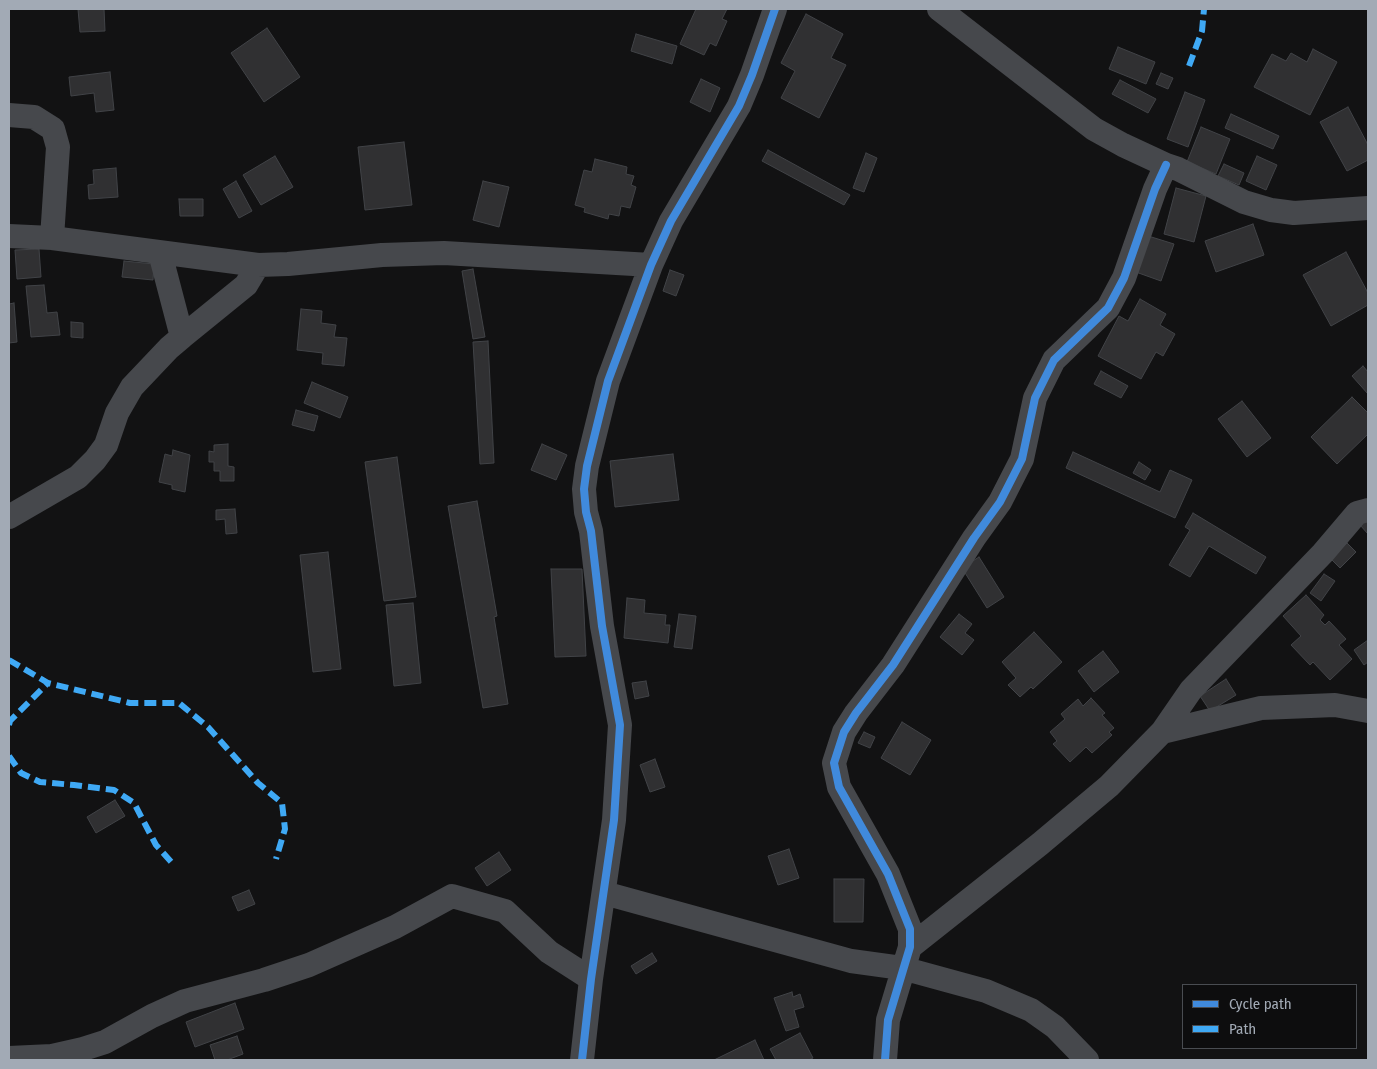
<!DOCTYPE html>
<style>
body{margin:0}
#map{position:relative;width:1377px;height:1069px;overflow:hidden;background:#121213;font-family:"Fira Sans Condensed",sans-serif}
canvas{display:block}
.frame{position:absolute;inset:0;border:10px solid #a2aab5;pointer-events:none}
.legend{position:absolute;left:1182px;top:984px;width:175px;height:65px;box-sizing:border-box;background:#0d0d0e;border:1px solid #494c51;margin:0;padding:6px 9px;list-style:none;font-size:15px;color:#a2aab5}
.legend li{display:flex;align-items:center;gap:10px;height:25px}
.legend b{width:25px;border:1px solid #494c51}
</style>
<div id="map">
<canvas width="1377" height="1069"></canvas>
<div class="frame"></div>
<ul class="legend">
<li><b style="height:6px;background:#408adc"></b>Cycle path</li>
<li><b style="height:6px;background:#3fa9f5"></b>Path</li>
</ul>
</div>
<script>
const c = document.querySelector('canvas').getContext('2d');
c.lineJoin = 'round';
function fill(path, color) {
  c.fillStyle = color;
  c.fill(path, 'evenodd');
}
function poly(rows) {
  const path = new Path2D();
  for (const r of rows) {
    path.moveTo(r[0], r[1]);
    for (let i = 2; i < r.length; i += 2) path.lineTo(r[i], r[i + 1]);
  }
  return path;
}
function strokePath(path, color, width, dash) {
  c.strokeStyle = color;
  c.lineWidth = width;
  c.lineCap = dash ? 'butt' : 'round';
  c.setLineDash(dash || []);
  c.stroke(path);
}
const building = poly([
 [78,9,104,9,105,31,80,32,78,9],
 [696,9,727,9,722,19,727,21,716,46,710,43,704,55,680,44,696,9],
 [806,14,843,34,831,58,846,65,819,118,781,98,795,71,781,63,806,14],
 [267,28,300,77,264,102,231,53,267,28],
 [636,34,677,46,672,64,631,51,636,34],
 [1118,47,1155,62,1146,84,1109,69,1118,47],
 [1313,49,1337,62,1310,115,1254,87,1272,54,1286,61,1291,53,1307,62,1313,49],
 [110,72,114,110,96,112,94,93,71,96,69,77,110,72],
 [1161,73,1173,78,1168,89,1156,84,1161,73],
 [701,79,720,88,710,112,690,102,701,79],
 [1120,80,1156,99,1148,113,1112,94,1120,80],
 [1185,92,1205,100,1188,147,1167,139,1185,92],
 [1348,107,1368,145,1368,160,1347,171,1320,122,1348,107],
 [1231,114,1279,136,1273,149,1225,128,1231,114],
 [1201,127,1230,139,1216,174,1187,162,1201,127],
 [404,142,412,205,365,210,358,147,404,142],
 [768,150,850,195,844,205,762,161,768,150],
 [866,153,877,158,864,192,853,188,866,153],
 [275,156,293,187,261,205,243,175,275,156],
 [1257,156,1277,165,1266,190,1246,181,1257,156],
 [595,159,627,167,626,174,634,176,631,185,636,187,630,208,621,206,619,216,609,214,608,219,584,212,585,208,575,205,584,170,592,172,595,159],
 [1224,164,1244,173,1239,185,1218,176,1224,164],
 [116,168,118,197,89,199,88,185,94,184,93,170,116,168],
 [236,181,252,211,239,218,223,189,236,181],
 [483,181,509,187,499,227,473,220,483,181],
 [1176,188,1206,196,1194,242,1164,234,1176,188],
 [179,199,203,199,203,216,180,216,179,199],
 [1253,224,1264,255,1216,272,1205,241,1253,224],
 [1145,235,1174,244,1161,281,1133,271,1145,235],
 [39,249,41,277,17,279,15,250,39,249],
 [1346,252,1368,293,1368,305,1331,326,1303,275,1346,252],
 [124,261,154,264,153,280,122,277,124,261],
 [473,269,485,337,473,339,462,271,473,269],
 [670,270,684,275,676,296,663,291,670,270],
 [44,285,47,313,57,312,60,335,31,337,26,286,44,285],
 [1140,299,1166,314,1160,325,1175,334,1163,356,1156,352,1141,379,1098,356,1119,316,1128,321,1140,299],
 [14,303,17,342,9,343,9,304,14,303],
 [301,309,322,311,321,323,336,325,334,337,347,338,344,366,322,364,323,353,297,350,301,309],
 [71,322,83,323,83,338,71,337,71,322],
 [488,341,494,463,480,464,473,342,488,341],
 [1363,366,1368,372,1368,394,1352,376,1363,366],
 [1101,371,1128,386,1121,398,1094,384,1101,371],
 [312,382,348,397,340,418,304,403,312,382],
 [1352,397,1368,413,1368,434,1337,464,1311,437,1352,397],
 [1242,401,1271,438,1247,457,1218,419,1242,401],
 [296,410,318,416,314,431,292,425,296,410],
 [228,444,228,466,234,467,234,481,220,481,220,471,214,471,214,462,209,462,209,451,214,452,214,445,228,444],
 [542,444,567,455,556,480,531,470,542,444],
 [173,450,190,455,185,492,172,489,172,485,159,482,165,454,172,456,173,450],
 [1073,452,1160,492,1170,470,1192,480,1175,518,1066,468,1073,452],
 [673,454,679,500,615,507,610,461,673,454],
 [397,457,416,597,384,601,365,462,397,457],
 [1139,462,1151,470,1145,480,1133,473,1139,462],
 [477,501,497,616,494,617,508,704,483,708,448,506,477,501],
 [235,509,237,533,226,534,225,519,216,520,216,510,235,509],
 [1193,513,1266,557,1256,574,1209,546,1190,577,1169,565,1190,530,1185,527,1193,513],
 [1368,517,1368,534,1360,525,1368,517],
 [1347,543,1356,552,1340,568,1331,559,1347,543],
 [328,552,341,669,313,672,300,555,328,552],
 [979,557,1004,597,987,608,962,568,979,557],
 [551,569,582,569,586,656,555,657,551,569],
 [1324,574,1335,581,1321,601,1310,593,1324,574],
 [1306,595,1324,615,1320,620,1325,625,1329,621,1346,639,1339,645,1352,659,1330,680,1313,662,1310,665,1291,645,1301,636,1283,616,1306,595],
 [627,598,645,600,644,613,666,615,665,625,670,625,668,643,624,638,627,598],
 [413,603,421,683,394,686,386,605,413,603],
 [679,614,696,616,692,649,674,647,679,614],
 [959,614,972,624,965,633,974,640,962,655,940,637,959,614],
 [1034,632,1062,662,1033,689,1031,687,1020,697,1008,685,1016,678,1002,662,1034,632],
 [1368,640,1368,662,1364,665,1354,650,1368,640],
 [1103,651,1119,672,1094,692,1078,671,1103,651],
 [1226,679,1236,695,1210,711,1200,696,1226,679],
 [646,681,649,696,635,699,632,683,646,681],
 [1091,698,1105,713,1102,715,1114,728,1109,732,1112,735,1092,753,1086,747,1070,762,1053,744,1057,741,1050,732,1065,719,1061,714,1078,699,1083,706,1091,698],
 [902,722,931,740,910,775,881,758,902,722],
 [864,732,875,737,870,748,858,743,864,732],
 [655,759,665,787,650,792,640,765,655,759],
 [115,800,125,816,96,833,87,817,115,800],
 [789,849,799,878,778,885,768,856,789,849],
 [499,852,511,870,487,886,475,868,499,852],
 [834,879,864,879,863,922,834,922,834,879],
 [249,890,255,904,238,911,232,897,249,890],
 [652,953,657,961,636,974,631,966,652,953],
 [792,992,793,997,800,994,804,1007,794,1010,799,1027,786,1031,774,998,792,992],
 [235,1003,244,1029,195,1047,186,1022,235,1003],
 [800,1033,813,1058,809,1060,776,1060,770,1049,800,1033],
 [237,1036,243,1054,227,1060,215,1060,210,1045,237,1036],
 [755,1040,764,1060,714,1060,755,1040]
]);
fill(building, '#303032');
strokePath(building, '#414347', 1);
strokePath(poly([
 [939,9,1094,129,1123,145,1166,165,1178,169,1244,202,1271,210,1294,213,1368,208],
 [9,115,34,117,53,129,58,147,52,238],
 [9,236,52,238,258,265,288,264,382,255,444,253,651,265],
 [182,337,246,285,258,265],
 [9,517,78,477,95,460,106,445,117,413,132,387,169,348,182,337,160,253],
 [1162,732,1191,690,1323,553,1357,513,1368,510],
 [604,893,851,961,902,968,986,991,1031,1010,1055,1027,1087,1060],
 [910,947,1040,844,1109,786,1162,732,1261,708,1335,705,1368,711],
 [9,1058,52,1056,83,1049,105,1042,152,1016,185,1001,264,980,309,965,395,927,452,896,505,911,549,952,591,979],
 [582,1060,591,979,614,820,620,725,602,626,591,531,586,512,584,489,587,466,608,381,651,265,671,221,739,106,752,75,775,9],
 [885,1060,888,1020,910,947,910,929,888,874,839,787,834,763,844,732,856,713,893,665,974,538,1000,502,1022,459,1035,398,1054,360,1108,308,1124,278,1155,189,1166,165]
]), '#46484c', 24);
strokePath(poly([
 [1189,66,1202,31,1204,9],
 [9,660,48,683,130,703,179,703,208,727,258,783,282,803,285,829,276,859],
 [9,725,10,721,48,683],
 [9,756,21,773,40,782,74,785,114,790,134,803,156,845,174,865]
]), '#3fa9f5', 6, [12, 6]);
strokePath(poly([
 [582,1060,591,979,614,820,620,725,602,626,591,531,586,512,584,489,587,466,608,381,651,265,671,221,739,106,752,75,775,9],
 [885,1060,888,1020,910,947,910,929,888,874,839,787,834,763,844,732,856,713,893,665,974,538,1000,502,1022,459,1035,398,1054,360,1108,308,1124,278,1155,189,1166,165]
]), '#408adc', 8);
</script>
